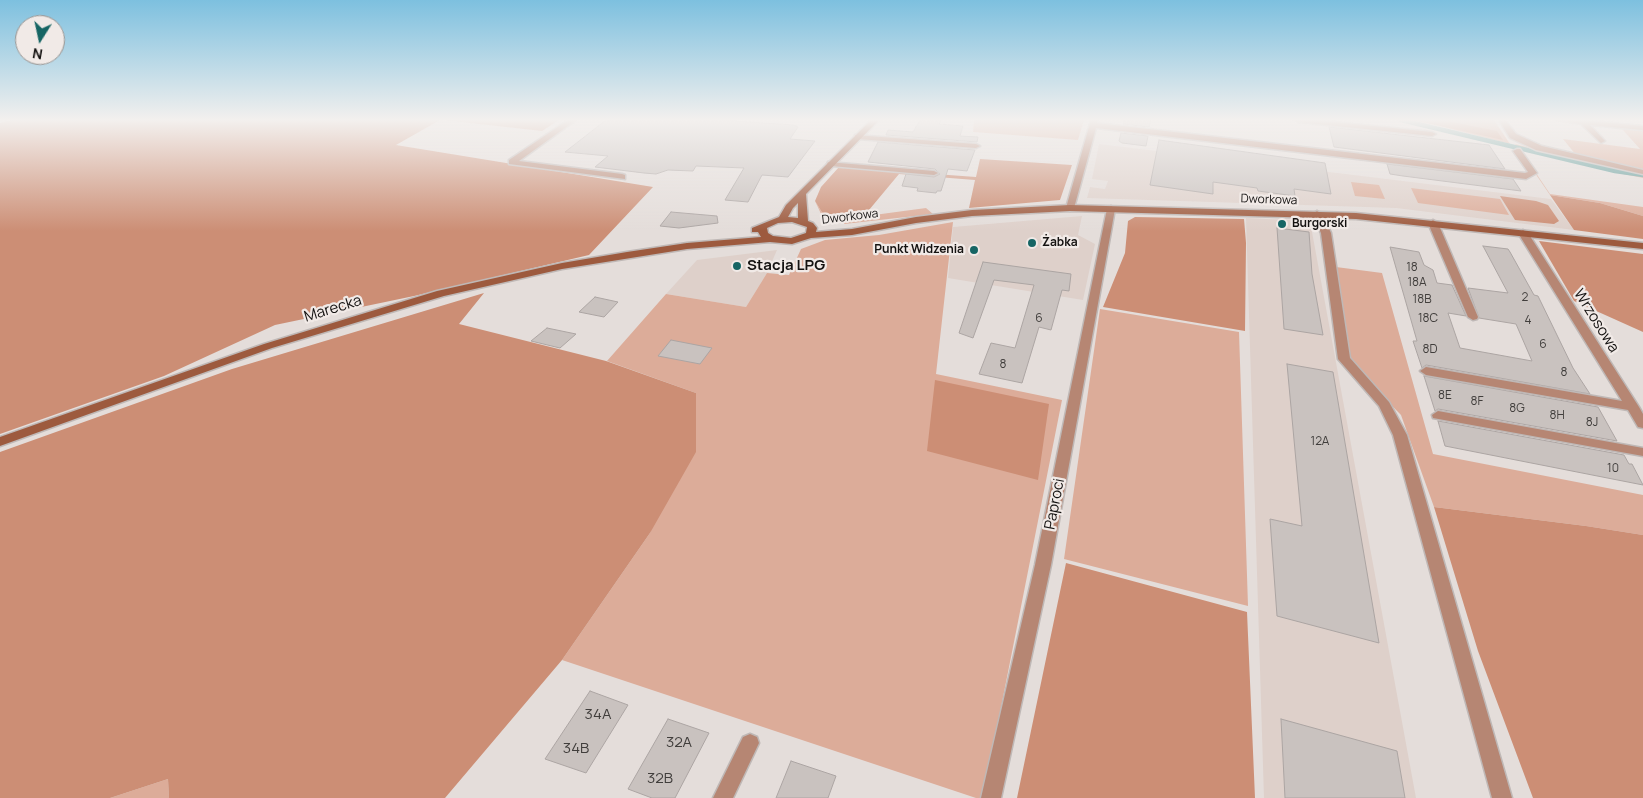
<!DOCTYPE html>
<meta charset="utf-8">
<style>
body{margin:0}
#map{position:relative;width:1643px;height:798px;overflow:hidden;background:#e4ddda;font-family:Manrope,sans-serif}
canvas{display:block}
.north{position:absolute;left:15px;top:15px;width:50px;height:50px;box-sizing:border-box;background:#f1eae7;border:1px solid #999491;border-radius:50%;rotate:190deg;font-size:14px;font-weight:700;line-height:20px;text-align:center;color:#141211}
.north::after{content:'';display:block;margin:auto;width:18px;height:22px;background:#166564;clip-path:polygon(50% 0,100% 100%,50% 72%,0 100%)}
</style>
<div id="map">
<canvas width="1643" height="798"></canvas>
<div class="north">N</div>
</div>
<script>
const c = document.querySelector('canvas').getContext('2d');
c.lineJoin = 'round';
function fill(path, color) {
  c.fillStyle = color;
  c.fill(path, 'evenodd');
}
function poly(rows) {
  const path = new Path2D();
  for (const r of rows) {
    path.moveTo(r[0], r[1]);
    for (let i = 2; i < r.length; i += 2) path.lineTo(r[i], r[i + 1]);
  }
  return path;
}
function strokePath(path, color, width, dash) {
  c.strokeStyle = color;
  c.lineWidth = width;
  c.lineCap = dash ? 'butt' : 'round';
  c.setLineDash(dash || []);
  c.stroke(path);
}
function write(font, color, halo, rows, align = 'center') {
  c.font = font + ' Manrope,sans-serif';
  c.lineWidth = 4.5;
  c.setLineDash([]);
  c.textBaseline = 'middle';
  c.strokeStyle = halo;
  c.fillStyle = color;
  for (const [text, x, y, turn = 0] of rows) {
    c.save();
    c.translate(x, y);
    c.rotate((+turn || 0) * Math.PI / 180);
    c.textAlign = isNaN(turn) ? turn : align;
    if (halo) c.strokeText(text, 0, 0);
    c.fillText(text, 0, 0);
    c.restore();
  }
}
fill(poly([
 [1099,144,1551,199,1574,230,1396,208,1087,198,1090,187,1105,189,1108,181,1092,179],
 [1082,216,1078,235,1095,244,1083,300,948,278,953,227],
 [1246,218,1310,221,1416,798,1264,798],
 [777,250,767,273,746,307,666,294,697,260]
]), '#ded0ca');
fill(poly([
 [974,120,1084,120,1078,140,973,132],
 [1410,120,1494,120,1510,144,1435,125],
 [1622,129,1643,131,1643,169,1576,155,1563,139,1640,149],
 [1515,144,1601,165,1643,173,1643,178,1618,173,1520,149,1550,194,1643,207,1643,216,1600,203,1550,195],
 [1351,182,1379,185,1385,199,1355,196],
 [1411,188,1500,199,1509,215,1418,203],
 [815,201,823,214,844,219,926,208,933,214,844,224,844,220,821,214],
 [953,222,936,374,1062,400,983,798,976,798,562,660,650,533,696,393,607,361,666,294,746,307,767,273,789,275,801,249,825,240,879,235],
 [1336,267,1382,273,1433,454,1643,495,1643,535,1586,526,1434,507,1401,415,1348,361],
 [1100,309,1239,332,1248,606,1064,559],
 [168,779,169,798,110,798]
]), '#dcac99');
fill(poly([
 [12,120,440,120,396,145,653,187,589,255,414,296,275,325,164,376,0,434,0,123],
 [443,120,559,120,542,131],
 [1414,120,1442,120,1497,131,1503,140],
 [980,159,1072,165,1060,200,969,208,975,180,899,174,864,216,844,219,823,214,815,201,821,187,839,167,976,177],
 [1550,195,1600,203,1643,216,1643,239,1574,230],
 [1500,196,1536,201,1548,205,1559,221,1554,224,1515,220],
 [1135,217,1244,219,1246,243,1245,331,1103,307,1125,253,1128,221],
 [1539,241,1643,254,1643,332,1574,301],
 [484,293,459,324,606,361,696,393,696,452,650,533,562,660,445,798,169,798,168,779,110,798,0,798,0,452,232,369],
 [935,380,1049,404,1038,480,927,451],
 [1434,507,1586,526,1643,535,1643,798,1533,798,1478,651],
 [1066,563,1247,612,1255,798,1017,798]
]), '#cc8e75');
strokePath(poly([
 [1401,120,1615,171,1643,175]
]), '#5d9997', 4.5);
const building = poly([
 [606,120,722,120,794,125,798,127,790,139,815,141,788,177,762,175,748,202,725,200,744,168,696,166,693,171,668,170,656,174,644,173,595,167,608,156,565,152,606,120],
 [920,120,942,120,939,124,963,126,960,136,978,137,977,142,886,135,888,130,913,132,920,120],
 [1124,120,1151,120,1149,127,1123,124,1124,120],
 [1329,127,1489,145,1505,169,1334,147,1329,127],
 [1121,133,1148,136,1146,146,1122,143,1119,141,1121,133],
 [1159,140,1325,163,1331,194,1294,189,1295,196,1258,191,1257,188,1213,182,1213,194,1150,185,1159,140],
 [878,142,975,150,967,171,948,169,941,191,937,191,936,193,917,191,918,188,902,186,906,174,934,177,940,174,935,169,868,162,878,142],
 [1387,164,1513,179,1521,191,1403,176,1390,174,1387,164],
 [671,212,717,216,718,223,679,228,660,226,671,212],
 [1277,228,1309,232,1312,274,1323,335,1284,329,1277,228],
 [1483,246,1508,249,1510,252,1534,295,1538,296,1573,368,1590,394,1426,365,1422,368,1413,341,1417,341,1390,247,1419,252,1424,265,1433,270,1437,283,1452,285,1466,316,1448,313,1460,348,1532,361,1516,324,1479,318,1468,288,1508,293,1483,246],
 [983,262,1071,274,1069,291,1062,290,1051,330,1039,327,1022,383,979,374,991,343,1015,348,1034,285,994,280,973,338,959,333,983,262],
 [595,297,618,302,604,317,579,312,595,297],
 [547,328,576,334,560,348,531,341,547,328],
 [671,340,712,348,700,364,658,356,671,340],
 [1287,364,1333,372,1379,643,1277,616,1270,519,1302,526,1287,364],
 [1424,376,1598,407,1617,441,1438,409,1435,411,1424,376],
 [1438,421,1624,455,1629,464,1632,464,1643,485,1445,446,1438,421],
 [590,691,628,705,586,773,545,759,590,691],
 [668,719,709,733,675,798,652,798,628,789,668,719],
 [1281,719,1397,751,1405,798,1285,798,1281,719],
 [791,761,836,776,828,798,776,798,791,761]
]);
fill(building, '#c9c2bf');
strokePath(building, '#aca5a3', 1);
const street = poly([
 [568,120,576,120,519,161,622,174,625,175,625,179,509,164,509,160,568,120],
 [1091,120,1097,120,1097,123,1525,173,1528,172,1513,151,1517,149,1520,149,1537,173,1526,179,1096,128,1074,208,1070,211,1066,208,1091,120],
 [1294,120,1316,120,1432,132,1436,134,1432,136,1298,122,1294,120],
 [1499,120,1505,120,1516,134,1542,146,1643,170,1643,174,1536,150,1510,138,1499,120],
 [1556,120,1583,120,1643,126,1643,130,1590,125,1605,141,1601,143,1581,124,1556,120],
 [855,135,976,144,980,146,976,148,858,139,855,139,855,135],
 [828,162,934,171,938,173,934,175,831,166,827,164,828,162],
 [1111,206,1115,209,1051,565,1001,798,981,798,1035,565,1107,209,1111,206],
 [1317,211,1322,214,1331,233,1350,358,1389,402,1407,435,1512,798,1492,798,1393,435,1379,406,1338,359,1321,233,1312,214,1317,211],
 [1433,220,1438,223,1478,317,1477,319,1473,320,1468,317,1428,223,1433,220],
 [1523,230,1528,233,1639,407,1643,414,1643,428,1638,427,1628,410,1426,375,1420,371,1426,367,1622,401,1518,233,1523,230],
 [1438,411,1643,448,1643,456,1433,418,1432,415,1438,411],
 [750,734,757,737,759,743,733,798,713,798,743,737,750,734]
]);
const secondary = poly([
 [871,120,879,120,806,194,808,221,813,223,817,228,816,232,852,229,916,217,972,210,1070,205,1356,213,1643,243,1643,249,1356,219,1070,211,972,216,916,223,852,235,811,238,792,244,770,242,687,249,562,269,444,296,272,348,0,446,0,437,264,344,437,291,562,263,627,252,687,243,761,237,758,232,752,232,752,228,779,217,786,205,871,120],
 [798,203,798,218,788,217,793,208,798,203],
 [792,222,807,227,806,233,791,238,773,236,768,233,767,228,778,223,792,222]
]);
strokePath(street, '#bfb8b6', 3);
strokePath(secondary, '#bfb8b6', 3);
fill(street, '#b68673');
fill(secondary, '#9d5a3e');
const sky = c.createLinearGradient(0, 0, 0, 231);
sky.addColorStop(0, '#7dc0df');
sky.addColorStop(0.52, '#f3f0ee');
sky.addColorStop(1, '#f3f0ee00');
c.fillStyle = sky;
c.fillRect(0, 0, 1643, 231);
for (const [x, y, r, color] of [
 [1282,224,5,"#166564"],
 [1032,243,5,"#166564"],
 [974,250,5,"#166564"],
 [737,266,5,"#166564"]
]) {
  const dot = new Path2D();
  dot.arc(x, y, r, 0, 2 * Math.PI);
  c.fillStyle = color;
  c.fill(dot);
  strokePath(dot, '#f1eae7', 2);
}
write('12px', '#141211', '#f1eae7', [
 ["Dworkowa",1269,200,2],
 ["Dworkowa",850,217,-7]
]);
write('bold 12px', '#141211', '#f1eae7', [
 ["Burgorski",1292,224],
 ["Żabka",1042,243],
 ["Punkt Widzenia",964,250,"right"]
], 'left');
write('12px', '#413e3c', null, [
 ["18",1412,268],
 ["18A",1417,283],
 ["2",1525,298],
 ["18B",1422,300],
 ["6",1039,319],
 ["18C",1428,319],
 ["4",1528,321],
 ["6",1543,345],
 ["8D",1430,350],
 ["8",1003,365],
 ["8",1564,373],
 ["8E",1445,396],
 ["8F",1477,402],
 ["8G",1517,409],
 ["8H",1557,416],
 ["8J",1592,423],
 ["12A",1320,442],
 ["10",1613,469]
]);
write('bold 15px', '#141211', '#f1eae7', [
 ["Stacja LPG",747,266]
], 'left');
write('15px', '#141211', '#f1eae7', [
 ["Marecka",333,309,-17],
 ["Wrzosowa",1596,321,58],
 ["Paproci",1055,504,-79]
]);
write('15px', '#413e3c', null, [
 ["34A",598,715],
 ["32A",679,743],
 ["34B",576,749],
 ["32B",660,779]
]);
</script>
